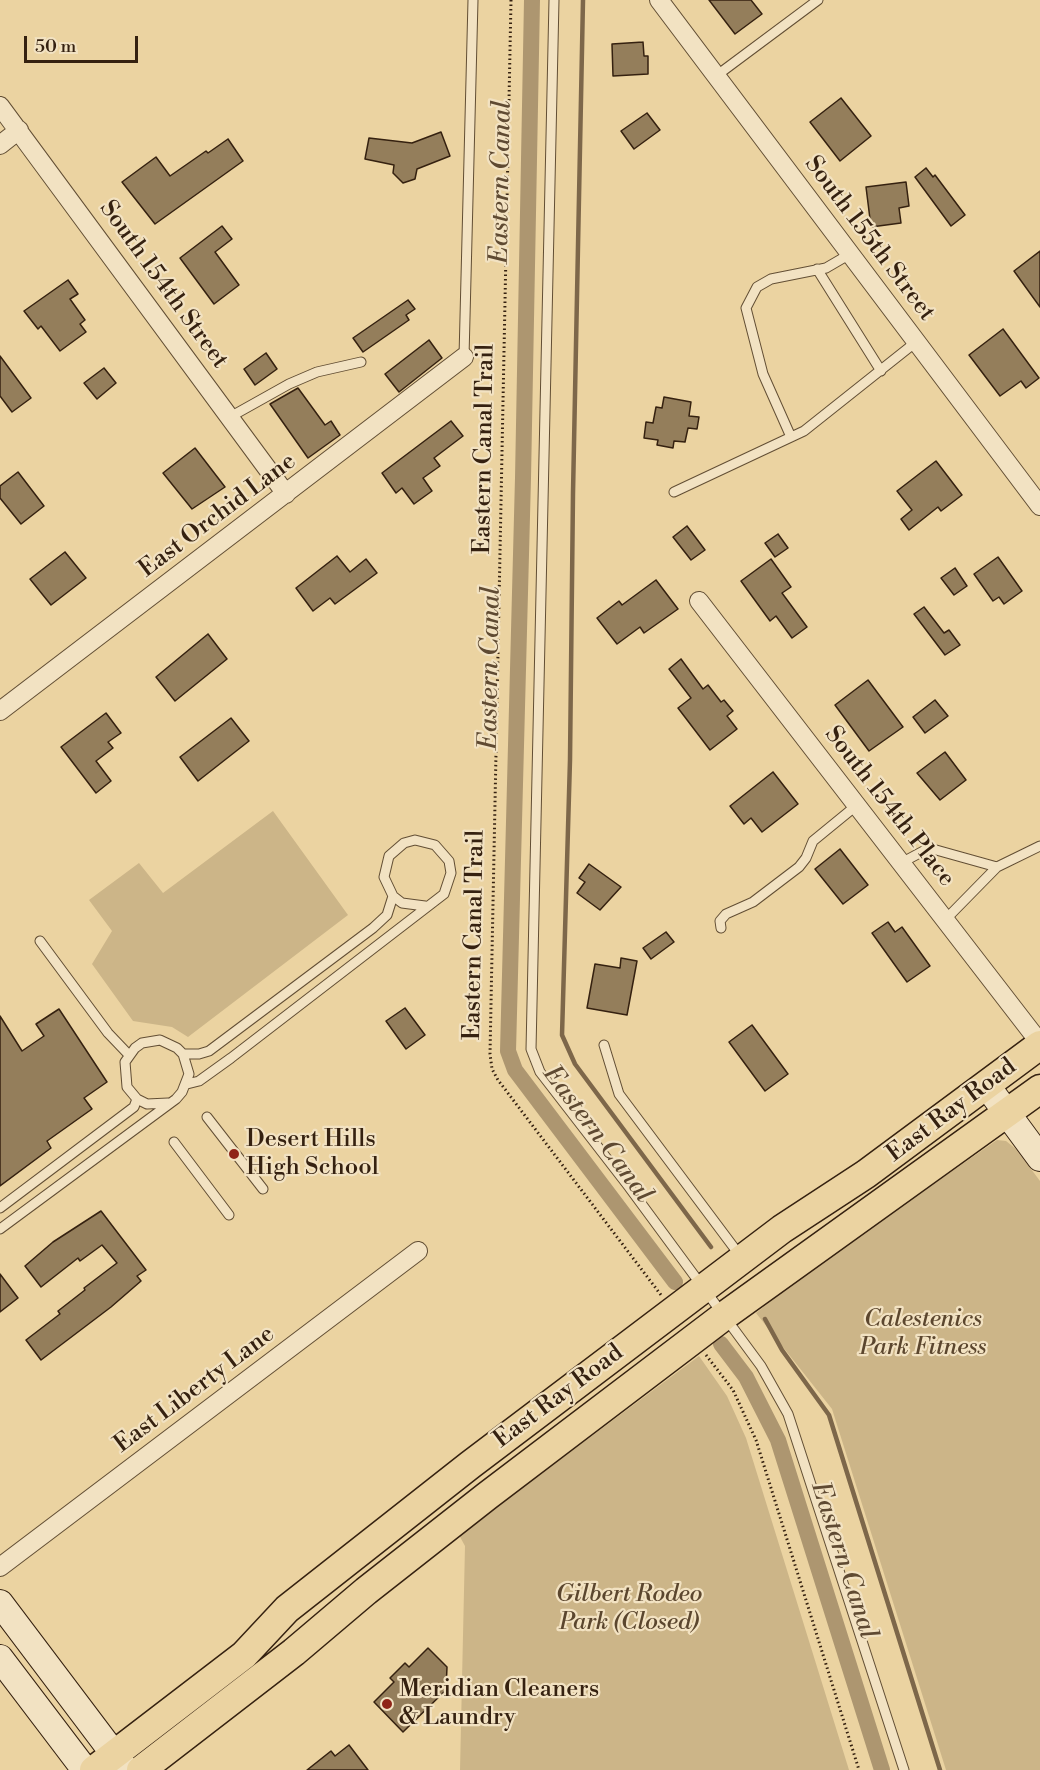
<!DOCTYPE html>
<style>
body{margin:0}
#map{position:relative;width:1040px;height:1770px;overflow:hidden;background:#ebd3a1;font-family:"Libre Bodoni",serif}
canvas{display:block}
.scale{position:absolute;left:24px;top:36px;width:114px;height:27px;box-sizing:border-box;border:3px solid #352110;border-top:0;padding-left:8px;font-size:18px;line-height:21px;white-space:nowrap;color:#352110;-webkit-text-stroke:4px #f2e2c2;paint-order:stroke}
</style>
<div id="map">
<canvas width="1040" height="1770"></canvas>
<div class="scale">50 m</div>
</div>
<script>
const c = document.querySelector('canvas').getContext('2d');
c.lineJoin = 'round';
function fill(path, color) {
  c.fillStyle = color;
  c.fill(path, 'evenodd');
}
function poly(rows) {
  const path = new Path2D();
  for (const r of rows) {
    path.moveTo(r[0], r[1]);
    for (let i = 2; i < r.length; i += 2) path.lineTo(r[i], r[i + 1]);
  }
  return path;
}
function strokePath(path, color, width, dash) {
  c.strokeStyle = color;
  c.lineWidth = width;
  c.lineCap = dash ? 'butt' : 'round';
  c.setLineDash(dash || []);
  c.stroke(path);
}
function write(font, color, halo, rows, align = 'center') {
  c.font = font + ' "Libre Bodoni",serif';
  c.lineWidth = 4.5;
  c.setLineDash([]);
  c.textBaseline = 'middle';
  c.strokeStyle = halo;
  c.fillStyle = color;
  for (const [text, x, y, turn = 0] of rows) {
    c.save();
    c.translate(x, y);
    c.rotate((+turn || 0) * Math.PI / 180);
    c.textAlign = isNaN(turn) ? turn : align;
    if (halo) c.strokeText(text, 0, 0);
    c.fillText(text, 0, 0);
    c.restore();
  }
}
fill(poly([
 [273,811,348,915,188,1037,172,1027,133,1021,92,964,112,931,89,900,139,863,163,893],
 [997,1140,1006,1141,1016,1149,1040,1181,1040,1770,946,1770,832,1409,756,1313,805,1273],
 [699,1356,727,1396,746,1438,849,1770,460,1770,465,1546,459,1535]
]), '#ccb588');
strokePath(poly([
 [583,0,573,493,570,760,562,1035,575,1064,711,1247],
 [765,1319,782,1350,829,1415,940,1770]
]), '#7d674a', 4.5);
strokePath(poly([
 [532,0,523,478,508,1051,515,1070,675,1282],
 [721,1344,746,1377,778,1440,882,1770]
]), '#ad9670', 16);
const building = poly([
 [709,0,751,0,762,14,735,34,709,0],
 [643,42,644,56,648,56,648,74,613,76,612,44,643,42],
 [841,98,871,136,840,161,810,122,841,98],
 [647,113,660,130,634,149,621,131,647,113],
 [441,132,450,156,417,169,415,179,403,183,393,173,394,165,365,159,369,138,412,143,441,132],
 [228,139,243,161,155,224,122,182,156,157,170,176,206,151,208,153,228,139],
 [926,168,933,177,935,175,965,215,951,226,915,177,926,168],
 [906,182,909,206,899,208,901,223,871,227,866,187,906,182],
 [222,226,232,239,215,252,239,285,214,304,180,258,222,226],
 [1040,251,1040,307,1014,271,1040,251],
 [68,280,78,294,70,299,85,320,80,324,86,332,60,351,41,326,38,329,24,311,68,280],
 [408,300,415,309,406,315,409,320,363,352,353,338,408,300],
 [1003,329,1039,378,1026,388,1021,381,1000,396,969,355,1003,329],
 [429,340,442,358,399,392,385,374,429,340],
 [266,353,277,369,255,385,244,369,266,353],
 [0,356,31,398,12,412,0,396,0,356],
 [104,368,116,383,97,399,84,383,104,368],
 [298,388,325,425,331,421,340,435,308,458,270,404,298,388],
 [664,397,691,402,689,416,699,417,697,429,688,428,685,442,674,441,673,448,657,445,658,440,644,438,646,422,653,423,656,407,662,408,664,397],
 [451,421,463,436,434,458,440,466,423,478,432,491,414,504,402,488,396,493,382,473,451,421],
 [195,448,225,487,192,509,163,473,195,448],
 [936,461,962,495,941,511,938,507,909,530,901,519,912,510,897,491,936,461],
 [18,472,44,506,21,524,0,498,0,486,18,472],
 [687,526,705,550,691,560,673,537,687,526],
 [778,534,788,548,775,557,765,543,778,534],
 [65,552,86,578,51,605,30,579,65,552],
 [337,556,350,572,366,559,377,573,335,604,330,598,313,611,296,588,337,556],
 [998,557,1022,591,1004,604,999,597,993,601,974,574,998,557],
 [771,559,791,587,782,593,807,627,792,638,776,616,770,621,741,581,771,559],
 [955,568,967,586,954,595,941,578,955,568],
 [656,580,678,609,644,633,640,627,617,644,597,618,619,601,622,605,656,580],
 [924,607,944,633,949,630,960,645,945,655,914,614,924,607],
 [208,634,227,659,175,701,156,677,208,634],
 [681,659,703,689,708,685,721,702,724,700,733,711,727,716,737,729,710,750,678,708,691,698,669,669,681,659],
 [868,680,903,727,869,751,835,705,868,680],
 [935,700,948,716,925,733,913,717,935,700],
 [106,713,121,733,108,742,113,748,96,761,111,781,96,793,61,747,106,713],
 [231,718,249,741,198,781,180,757,231,718],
 [945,752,966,780,940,800,917,773,945,752],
 [773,772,798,804,762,832,751,818,744,824,730,806,773,772],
 [840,849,868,885,843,904,815,869,840,849],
 [589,864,621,887,600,910,577,893,585,882,579,878,589,864],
 [888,922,895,932,902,927,930,966,907,982,872,933,888,922],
 [666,932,674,942,651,959,643,948,666,932],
 [621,958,637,961,627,1015,587,1008,595,964,620,968,621,958],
 [405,1008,425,1035,406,1049,386,1021,405,1008],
 [59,1009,107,1082,84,1098,92,1109,47,1141,51,1148,0,1186,0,1016,22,1051,44,1036,36,1024,59,1009],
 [752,1025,788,1074,765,1091,729,1042,752,1025],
 [101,1211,146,1270,137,1276,141,1281,111,1307,41,1360,26,1340,60,1314,58,1311,85,1290,84,1288,117,1263,102,1245,80,1261,78,1258,41,1287,25,1266,53,1242,101,1211],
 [0,1274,18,1298,0,1312,0,1274],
 [428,1648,447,1667,446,1690,403,1732,374,1702,394,1682,390,1678,405,1663,409,1667,428,1648],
 [349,1745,368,1770,307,1770,331,1751,335,1756,349,1745]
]);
fill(building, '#947e5b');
strokePath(building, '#352110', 1.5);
const lane = poly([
 [554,0,531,1049,540,1072,629,1187,761,1366,788,1414,904,1770],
 [716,76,818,0],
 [817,269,881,371],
 [464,357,473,0],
 [230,417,289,384,317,372,361,362],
 [791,437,763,374,746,308,757,287,771,279,826,268,850,254],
 [674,492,804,431,916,342],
 [901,863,929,848,997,867],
 [945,920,997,867,1040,846],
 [721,928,720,921,726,914,753,902,799,867,806,858,813,841,857,805],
 [40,941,108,1033,129,1055],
 [604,1045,619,1094,741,1257],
 [183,1054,199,1054,209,1051,373,928,387,915,393,896],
 [187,1084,199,1081,231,1058,444,894,451,873,449,861,435,845,415,840,404,843,389,856,384,877,393,896,402,903,425,906],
 [207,1117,263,1189],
 [174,1142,229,1215],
 [0,1208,134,1107,137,1099],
 [0,1229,176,1099,182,1092,189,1074,183,1054,177,1048,160,1040,142,1043,135,1048,125,1062,127,1087,137,1099,147,1104,168,1103]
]);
const street = poly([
 [659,0,1040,506],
 [0,106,286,494],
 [0,145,19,130],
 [699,601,1040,1043],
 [0,711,464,357],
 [0,1567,418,1251]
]);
const secondary = poly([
 [987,1086,1040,1158],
 [0,1603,126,1770],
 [0,1658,85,1770]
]);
const primary = poly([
 [94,1770,244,1655,287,1609,470,1465,782,1229,866,1174,1040,1045],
 [141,1770,294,1652,366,1591,487,1496,724,1316,1040,1089]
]);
strokePath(lane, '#624e34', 11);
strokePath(street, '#624e34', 20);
strokePath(secondary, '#352110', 28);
strokePath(primary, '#352110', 31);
strokePath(poly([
 [511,0,490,1054,492,1069,498,1080,661,1295],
 [706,1355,733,1390,756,1440,859,1770]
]), '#352110', 3, [1.5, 3]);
strokePath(lane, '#f2e2c2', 9);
strokePath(street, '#f2e2c2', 18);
strokePath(secondary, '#f2e2c2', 26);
strokePath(primary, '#ebd3a1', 28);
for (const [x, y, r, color] of [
 [234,1154,6,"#8f2418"],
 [387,1704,6,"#8f2418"]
]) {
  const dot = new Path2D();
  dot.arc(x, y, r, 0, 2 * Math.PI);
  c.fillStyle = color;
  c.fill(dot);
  strokePath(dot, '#f2e2c2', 2);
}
write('24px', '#352110', '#f2e2c2', [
 ["South 155th Street",869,239,53],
 ["South 154th Street",163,285,54],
 ["Eastern Canal Trail",485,449,-89],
 ["East Orchid Lane",218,516,-37],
 ["South 154th Place",889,807,52],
 ["Eastern Canal Trail",475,935,-89],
 ["East Ray Road",952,1111,-37],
 ["East Liberty Lane",195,1390,-37],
 ["East Ray Road",559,1397,-37]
]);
write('24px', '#352110', '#f2e2c2', [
 ["Desert Hills",246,1140],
 ["High School",246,1168],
 ["Meridian Cleaners",399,1690],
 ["& Laundry",399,1718]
], 'left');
write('italic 24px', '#5b462e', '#f2e2c2', [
 ["Calestenics",923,1320],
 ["Park Fitness",923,1348],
 ["Gilbert Rodeo",629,1595],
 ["Park (Closed)",629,1623]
]);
write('italic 26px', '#5f4a32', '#f2e2c2', [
 ["Eastern Canal",502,182,-89],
 ["Eastern Canal",491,668,-89],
 ["Eastern Canal",597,1135,53],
 ["Eastern Canal",843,1561,72]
]);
</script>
